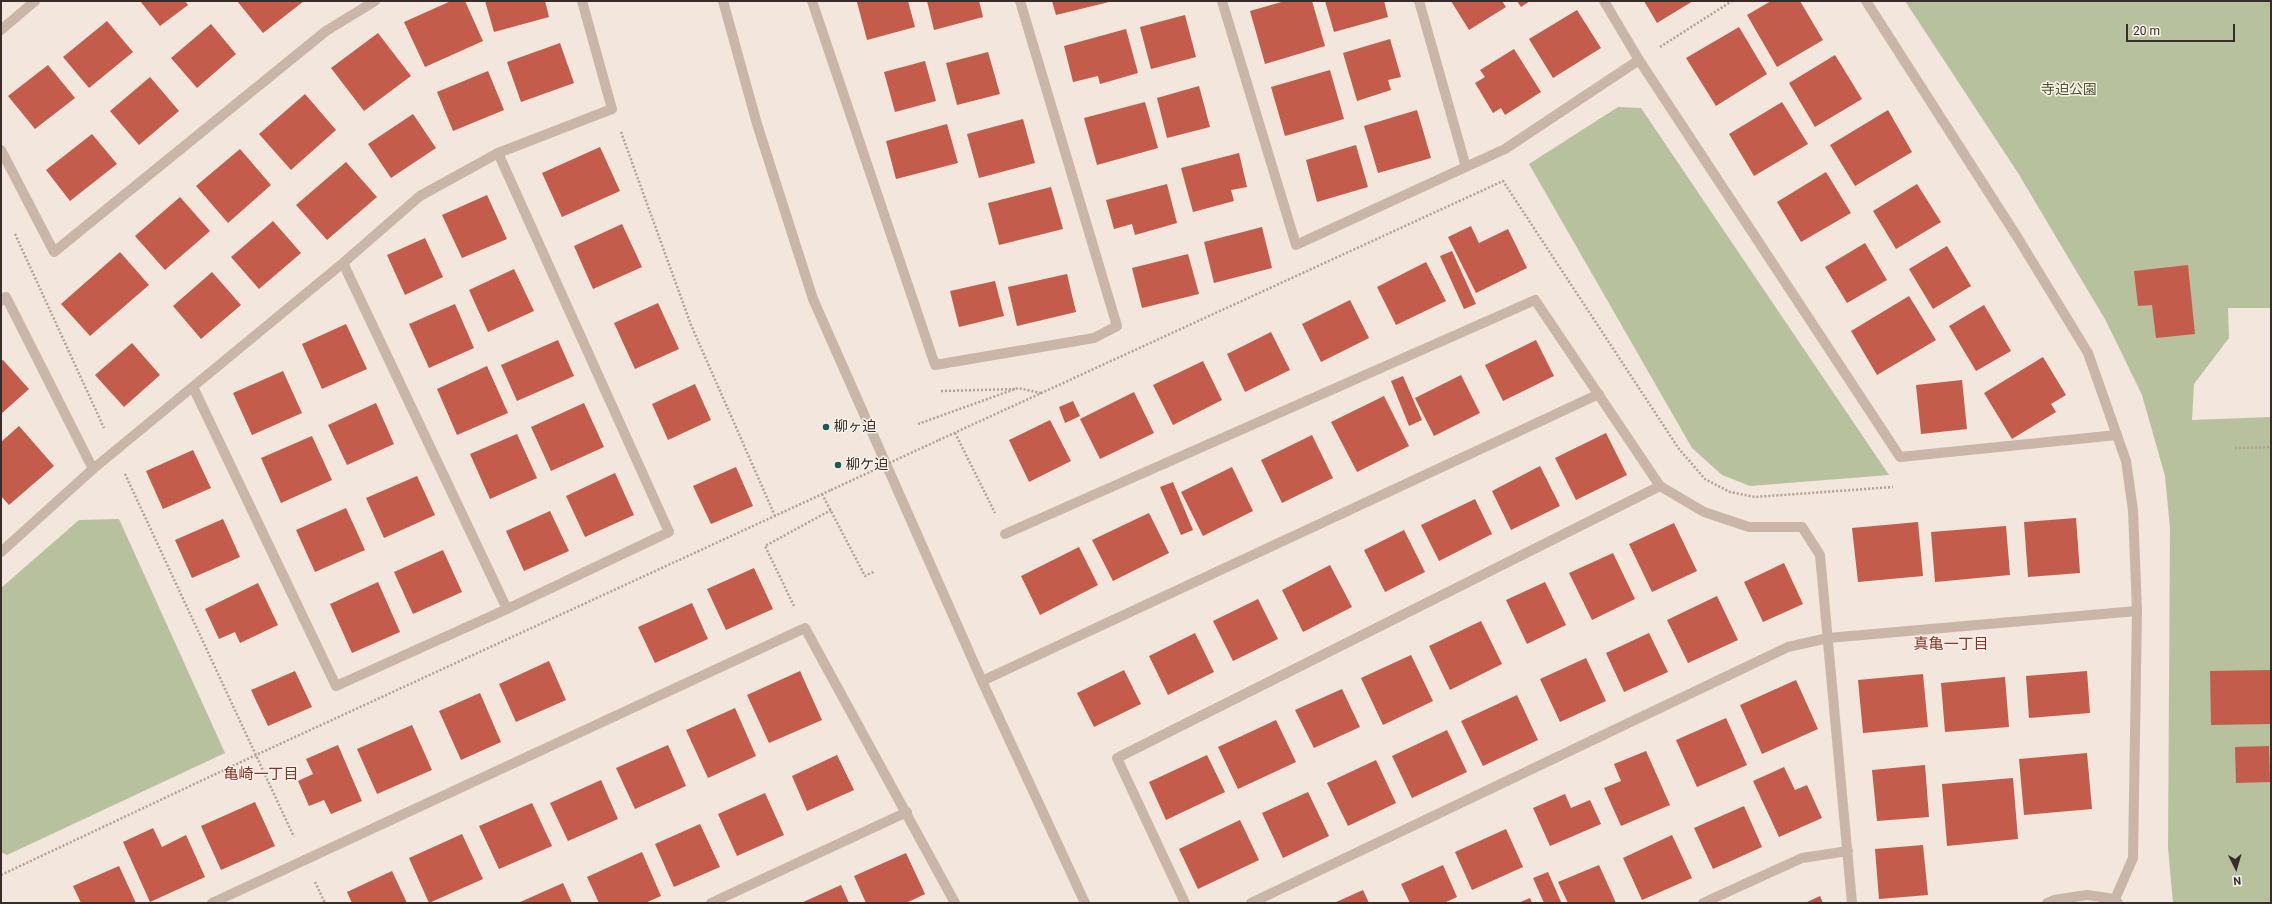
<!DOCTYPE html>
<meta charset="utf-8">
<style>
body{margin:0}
#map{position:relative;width:2272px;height:904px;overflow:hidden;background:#f2e6dd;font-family:Roboto,sans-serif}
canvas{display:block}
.frame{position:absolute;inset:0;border:2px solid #372c29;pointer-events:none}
.north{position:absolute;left:2216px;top:848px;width:40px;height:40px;-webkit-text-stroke:3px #f9f1ea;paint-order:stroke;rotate:175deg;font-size:11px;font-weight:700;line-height:16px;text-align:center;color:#372c29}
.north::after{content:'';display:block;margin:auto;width:14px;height:18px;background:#372c29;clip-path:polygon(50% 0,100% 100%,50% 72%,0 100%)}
.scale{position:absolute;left:2126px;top:24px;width:109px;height:18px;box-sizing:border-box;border:2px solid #372c29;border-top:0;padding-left:5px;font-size:12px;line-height:14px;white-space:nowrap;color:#372c29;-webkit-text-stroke:3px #f9f1ea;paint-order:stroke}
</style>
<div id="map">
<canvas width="2272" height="904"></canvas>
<div class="frame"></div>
<div class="north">N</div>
<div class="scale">20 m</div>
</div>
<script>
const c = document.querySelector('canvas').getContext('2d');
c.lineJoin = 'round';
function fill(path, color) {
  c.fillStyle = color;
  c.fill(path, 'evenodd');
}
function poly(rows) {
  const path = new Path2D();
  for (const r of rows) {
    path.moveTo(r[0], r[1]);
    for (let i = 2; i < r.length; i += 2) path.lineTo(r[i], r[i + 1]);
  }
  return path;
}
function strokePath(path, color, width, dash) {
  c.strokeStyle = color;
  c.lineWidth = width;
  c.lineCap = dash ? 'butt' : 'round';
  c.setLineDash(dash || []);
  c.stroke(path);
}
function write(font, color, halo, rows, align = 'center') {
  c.font = font + ' Roboto,"Noto Sans JP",sans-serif';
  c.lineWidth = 3;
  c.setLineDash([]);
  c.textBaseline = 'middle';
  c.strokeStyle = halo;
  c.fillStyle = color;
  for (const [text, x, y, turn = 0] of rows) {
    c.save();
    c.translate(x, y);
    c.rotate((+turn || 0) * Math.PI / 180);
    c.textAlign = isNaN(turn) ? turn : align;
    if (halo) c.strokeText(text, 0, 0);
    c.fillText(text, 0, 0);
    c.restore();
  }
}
fill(poly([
 [1905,1,2271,1,2271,308,2228,308,2229,338,2194,384,2192,420,2271,417,2271,903,2173,903,2168,848,2170,528,2165,476,2142,395,2106,321,2018,173],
 [1618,107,1641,108,1889,475,1750,486,1722,475,1692,448,1529,164],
 [119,519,225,753,7,855,1,852,1,588,79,520]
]), '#b8c19d');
fill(poly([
 [140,1,185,1,188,5,160,26],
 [237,1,304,1,263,33],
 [451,1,465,1,483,41,425,67,404,22],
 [485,1,545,1,549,17,494,32],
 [863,1,908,1,915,27,867,40,857,2],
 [927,1,979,1,983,17,934,30],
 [1052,1,1109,1,1109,2,1056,15],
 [1285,1,1312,1,1325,46,1265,64,1250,11],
 [1325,1,1384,1,1388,17,1334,32],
 [1451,1,1502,1,1506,7,1469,30],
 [1517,1,1530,1,1521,7],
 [1644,1,1693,1,1657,23],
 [1771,1,1800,1,1823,40,1777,67,1747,15],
 [1577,10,1601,48,1553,78,1529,39],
 [1185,15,1196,57,1151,69,1140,27],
 [107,21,133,52,89,88,63,57],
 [211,24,236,54,197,88,171,58],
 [1739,27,1767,74,1716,106,1686,58],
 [1126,29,1138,73,1100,84,1098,76,1073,82,1064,46],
 [378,33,411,76,364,111,331,68],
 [1390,39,1401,77,1388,80,1391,90,1357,101,1343,53],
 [560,43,574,83,521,102,507,62],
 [1514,49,1541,92,1505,115,1501,108,1493,113,1475,83,1485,77,1480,70],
 [988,52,1000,94,957,105,946,63],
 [1835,55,1862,99,1815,127,1789,83],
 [925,61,936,101,895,112,884,72],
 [48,65,75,98,35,129,8,96],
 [1330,70,1344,119,1285,136,1271,87],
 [488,71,504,110,453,131,437,92],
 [150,77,179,111,139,145,110,111],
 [1199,86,1210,127,1167,138,1157,98],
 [305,94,336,130,291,170,259,134],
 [1145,102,1158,148,1097,165,1084,118],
 [1782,102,1808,144,1754,176,1729,134],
 [1417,110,1431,158,1378,173,1364,126],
 [1888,110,1912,152,1855,186,1830,145],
 [413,114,436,148,391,178,368,144],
 [1023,119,1035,163,979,178,967,134],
 [947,124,958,163,896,179,886,141],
 [92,134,117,164,70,201,46,170],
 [1356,145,1368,187,1317,202,1306,160],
 [600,147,620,191,562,217,542,173],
 [240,149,271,185,228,223,196,186],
 [1239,153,1247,187,1231,190,1234,201,1193,212,1181,168],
 [346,162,377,197,327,240,296,205],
 [1826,172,1851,213,1801,242,1777,202],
 [1167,184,1177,223,1135,235,1132,224,1114,229,1106,200],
 [1917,184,1941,222,1896,249,1873,211],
 [1051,187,1063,229,999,245,988,203],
 [487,195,507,239,462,258,442,215],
 [180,197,210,231,165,270,135,236],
 [273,221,301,253,259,289,231,257],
 [622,224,642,267,593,289,574,246],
 [1471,226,1479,243,1508,229,1527,268,1476,293,1448,237],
 [1262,227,1272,268,1214,283,1204,242],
 [425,238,443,277,405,295,387,255],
 [1865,243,1887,280,1847,303,1825,267],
 [1947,246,1971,286,1933,309,1909,269],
 [1452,251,1476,304,1464,309,1440,256],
 [120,252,149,285,90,336,61,304],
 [1188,254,1199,294,1142,308,1132,268],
 [1426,262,1446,301,1396,325,1377,287],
 [2188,265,2195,334,2156,338,2152,305,2138,306,2134,271],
 [514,269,534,311,488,332,469,290],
 [212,272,241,305,201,339,173,306],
 [1067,274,1076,312,1017,326,1008,287],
 [995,281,1004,316,959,327,950,291],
 [1909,296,1936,340,1877,375,1851,331],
 [1350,300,1369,338,1321,362,1302,324],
 [658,303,679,349,635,369,614,323],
 [455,304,474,348,429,368,409,324],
 [1984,305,2011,351,1976,371,1949,326],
 [346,324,367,369,322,389,302,344],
 [1271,332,1290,370,1245,392,1227,354],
 [558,340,574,376,517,401,501,365],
 [1536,340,1554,376,1503,401,1485,365],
 [132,343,160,375,124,407,95,375],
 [2043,357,2066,395,2051,404,2056,412,2012,439,1984,393],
 [3,360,29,389,1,414,1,361],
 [1203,361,1222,400,1173,425,1153,385],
 [487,366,508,413,457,435,437,389],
 [283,371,302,413,252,435,233,393],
 [1461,375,1480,413,1434,436,1415,398],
 [1403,376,1422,420,1409,426,1391,381],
 [1962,380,1967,429,1921,434,1916,385],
 [695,384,711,420,668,440,652,404],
 [1134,392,1154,433,1100,459,1080,419],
 [1384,396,1409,446,1357,472,1331,422],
 [1073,401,1080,416,1065,423,1059,407],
 [376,403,394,444,347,465,328,425],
 [584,403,604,447,551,471,531,427],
 [1050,420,1071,461,1029,482,1009,440],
 [19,426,54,466,9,505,1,496,1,442],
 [1606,433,1627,475,1576,500,1555,458],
 [517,434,537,478,490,499,470,454],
 [1312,435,1333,478,1282,503,1261,460],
 [312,436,332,480,281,503,261,458],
 [193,450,211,488,163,509,146,471],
 [1540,466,1560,506,1511,530,1492,491],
 [736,467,753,506,711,524,693,486],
 [1232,467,1253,511,1203,536,1181,492],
 [615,473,634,515,585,537,566,496],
 [417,476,435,515,384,538,366,498],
 [1173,482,1193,530,1181,535,1160,487],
 [1475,499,1492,534,1439,561,1421,525],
 [346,508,365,550,315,572,296,530],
 [550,511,569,551,524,571,506,531],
 [1149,513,1169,553,1113,581,1092,540],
 [2076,518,2080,573,2028,577,2024,522],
 [223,519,240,557,192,578,175,540],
 [1918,522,1923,576,1858,582,1852,528],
 [1674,523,1697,571,1652,592,1629,544],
 [2006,526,2010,575,1935,582,1931,532],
 [1404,530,1425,572,1385,592,1364,550],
 [1079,547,1098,585,1040,615,1021,576],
 [443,550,462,592,413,614,394,572],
 [1613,553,1635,599,1592,620,1569,573],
 [1784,563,1803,604,1763,622,1744,582],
 [1330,565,1352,607,1303,632,1282,590],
 [754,568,773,609,726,630,707,589],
 [378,582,400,632,352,653,330,604],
 [1545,582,1566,625,1527,644,1506,600],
 [258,583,278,625,240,643,235,632,219,639,205,609],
 [1717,596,1738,640,1688,663,1667,620],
 [1258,599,1278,639,1233,661,1213,621],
 [692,603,708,639,655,663,638,627],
 [1481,621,1502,664,1450,690,1429,646],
 [1195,633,1214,672,1168,695,1149,656],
 [1649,633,1668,672,1624,692,1606,653],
 [1411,655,1433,701,1383,725,1361,678],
 [1586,658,1606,701,1560,722,1540,679],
 [549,661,566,700,516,722,499,684],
 [1124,670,1141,704,1094,727,1077,693],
 [2271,670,2271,724,2211,725,2210,671],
 [295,671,312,707,268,726,251,690],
 [800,671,822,720,769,743,747,695],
 [2087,671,2090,713,2029,718,2026,676],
 [1923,674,1928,727,1863,733,1858,680],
 [2005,677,2009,727,1945,732,1941,683],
 [1796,680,1818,729,1762,754,1740,705],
 [1342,689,1360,727,1314,748,1295,710],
 [480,693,501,742,461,760,439,711],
 [1517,695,1538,740,1483,766,1461,721],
 [735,708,756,756,708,778,686,730],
 [1726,718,1747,765,1697,787,1676,740],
 [1276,720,1296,762,1238,789,1218,747],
 [412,725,432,770,377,794,357,749],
 [1447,730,1467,772,1412,798,1392,756],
 [338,745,362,801,331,814,324,800,309,806,298,781,313,774,306,759],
 [668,745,686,786,635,809,616,768],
 [2269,746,2270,782,2236,783,2235,747],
 [1646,751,1670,805,1621,826,1604,788,1621,781,1614,764],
 [2087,753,2092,809,2024,815,2019,759],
 [837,755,854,790,807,811,792,776],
 [1207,755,1225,792,1166,820,1149,782],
 [1376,760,1396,803,1348,826,1327,783],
 [1925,765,1929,817,1877,821,1872,770],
 [1784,767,1795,790,1807,785,1822,818,1779,837,1753,781],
 [2013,778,2018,839,1947,846,1942,784],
 [601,780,618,819,568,841,550,803],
 [1308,792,1329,836,1283,858,1262,813],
 [765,793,784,835,737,856,718,814],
 [1565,794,1571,808,1590,800,1601,824,1550,846,1533,808],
 [255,802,275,846,221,870,201,826],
 [532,803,552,846,499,869,479,826],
 [1744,806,1762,847,1713,869,1694,828],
 [1240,820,1259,860,1198,889,1179,849],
 [700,824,720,867,674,887,655,844],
 [153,828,162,847,186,835,205,877,150,902,123,842],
 [1506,829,1523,867,1472,890,1455,852],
 [462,834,483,879,429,903,409,858],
 [1672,835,1692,878,1642,900,1623,858],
 [1923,845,1928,895,1879,899,1875,849],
 [642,852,661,896,645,903,599,903,587,877],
 [906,853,925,894,906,903,866,903,854,876],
 [1443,865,1457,897,1444,903,1410,903,1401,884],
 [1599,865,1616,903,1568,903,1558,882],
 [119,866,136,903,81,903,73,886],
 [392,871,407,903,352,903,347,892],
 [1548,872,1561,902,1559,903,1544,903,1533,878],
 [563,883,572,903,518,903],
 [841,885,849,903,801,903],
 [1363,890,1369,903,1334,903],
 [1820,896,1823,903,1805,903],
 [1530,898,1532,903,1518,903]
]), '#c35c4a');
strokePath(poly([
 [1660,47,1732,1],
 [621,132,691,325,775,516],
 [15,234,104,428],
 [941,391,1016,389],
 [918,424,1018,388,1041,393],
 [955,433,995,513],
 [939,440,1503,181,1679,449,1705,479,1730,492,1755,497,1893,487],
 [2235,448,2271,447],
 [125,474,294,837],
 [822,494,865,576,875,571],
 [794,606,765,546,831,510],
 [1,875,256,755,831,490],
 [315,882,325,903]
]), '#b69f94', 2.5, [2, 2]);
strokePath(poly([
 [812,1,935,365,1094,338,1117,326,1020,1],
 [1222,1,1296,245,1505,149,1639,60],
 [1419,1,1466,167],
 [1604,1,1639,60,1900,457,2117,435],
 [1,150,54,252,326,31,375,1],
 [343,263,507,609],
 [1,301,6,297,93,469],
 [193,387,336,686,507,609,669,532,498,153],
 [1005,534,1535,300,1660,486,1704,512,1749,527,1802,527,1820,555,1852,903],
 [1,552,93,469,343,263,420,196,498,153,612,109,582,1],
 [982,681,1599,394],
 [212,903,805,628,955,903],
 [711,903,907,812],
 [1185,903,1117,758,1660,486],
 [1251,903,1788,647,1828,638,2137,611],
 [1703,903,1802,858,1848,851]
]), '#cab5a9', 10);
strokePath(poly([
 [723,1,757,124,813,299,982,681,1085,903],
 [1866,1,2016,235,2088,353,2126,461,2133,510,2137,611,2133,858,2115,899],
 [1,30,35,1],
 [2047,903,2054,900,2087,895,2115,899,2118,903]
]), '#cab5a9', 10);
strokePath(poly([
 [831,490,939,440]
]), '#b69f94', 2.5, [2, 2]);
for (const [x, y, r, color] of [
 [826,427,4,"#1f5857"],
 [838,465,4,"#1f5857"]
]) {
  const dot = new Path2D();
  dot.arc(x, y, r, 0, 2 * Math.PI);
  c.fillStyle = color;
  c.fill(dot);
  strokePath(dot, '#f9f1ea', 1.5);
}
write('14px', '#4a552d', '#f9f1ea', [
 ["寺迫公園",2069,90]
]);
write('14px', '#372c29', '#f9f1ea', [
 ["柳ヶ迫",834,427],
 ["柳ケ迫",846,465]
], 'left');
write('15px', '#853224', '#f9f1ea', [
 ["真亀一丁目",1951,645],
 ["亀崎一丁目",261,775]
]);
</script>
